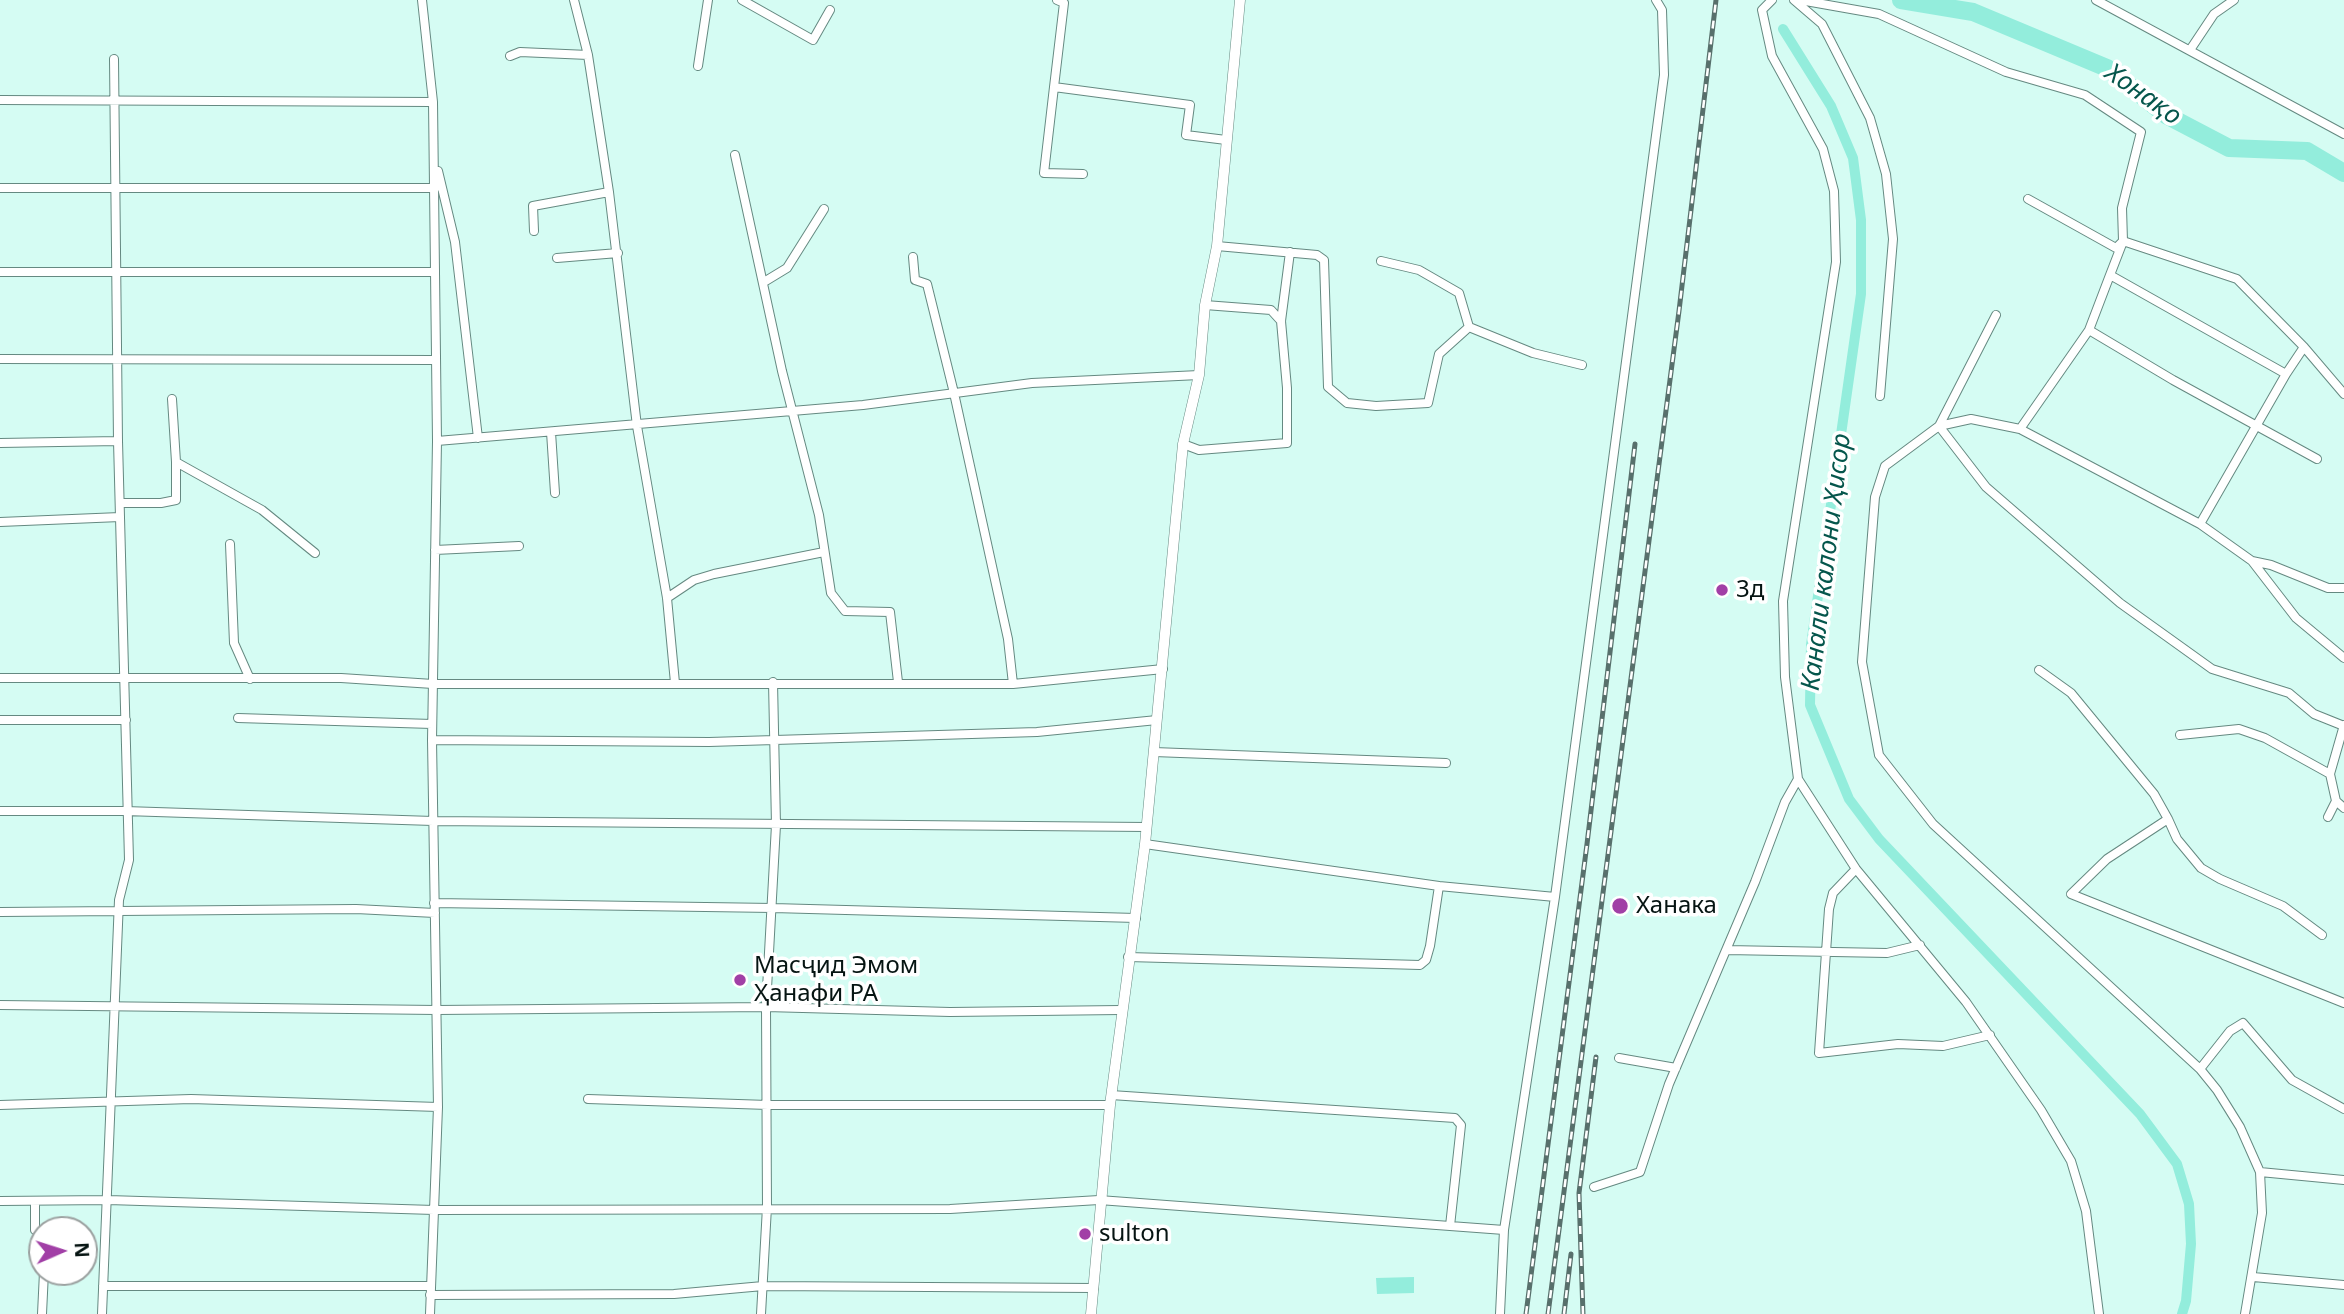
<!DOCTYPE html>
<meta charset="utf-8">
<style>
body{margin:0}
#map{position:relative;width:2344px;height:1314px;overflow:hidden;background:#d5fcf3;font-family:"Noto Sans",sans-serif}
canvas{display:block}
.north{position:absolute;left:28px;top:1216px;width:70px;height:70px;box-sizing:border-box;background:#fff;border:2px solid #9ba1a0;border-radius:50%;rotate:87deg;font-size:19px;font-weight:700;line-height:28px;text-align:center;color:#061412}
.north::after{content:'';display:block;margin:auto;width:24px;height:32px;background:#a13fa6;clip-path:polygon(50% 0,100% 100%,50% 72%,0 100%)}
</style>
<div id="map">
<canvas width="2344" height="1314"></canvas>
<div class="north">N</div>
</div>
<script>
const c = document.querySelector('canvas').getContext('2d');
c.lineJoin = 'round';
function fill(path, color) {
  c.fillStyle = color;
  c.fill(path, 'evenodd');
}
function poly(rows) {
  const path = new Path2D();
  for (const r of rows) {
    path.moveTo(r[0], r[1]);
    for (let i = 2; i < r.length; i += 2) path.lineTo(r[i], r[i + 1]);
  }
  return path;
}
function strokePath(path, color, width, dash) {
  c.strokeStyle = color;
  c.lineWidth = width;
  c.lineCap = dash ? 'butt' : 'round';
  c.setLineDash(dash || []);
  c.stroke(path);
}
function write(font, color, halo, rows, align = 'center') {
  c.font = font + ' "Noto Sans",sans-serif';
  c.lineWidth = 7;
  c.setLineDash([]);
  c.textBaseline = 'middle';
  c.strokeStyle = halo;
  c.fillStyle = color;
  for (const [text, x, y, turn = 0] of rows) {
    c.save();
    c.translate(x, y);
    c.rotate((+turn || 0) * Math.PI / 180);
    c.textAlign = isNaN(turn) ? turn : align;
    if (halo) c.strokeText(text, 0, 0);
    c.fillText(text, 0, 0);
    c.restore();
  }
}
fill(poly([
 [1414,1277,1414,1293,1377,1294,1376,1278]
]), '#93eddc');
strokePath(poly([
 [1783,29,1831,106,1853,158,1861,220,1861,294,1811,645,1810,705,1849,799,1879,839,2140,1114,2177,1164,2189,1204,2191,1244,2186,1301,2182,1314]
]), '#93eddc', 10);
strokePath(poly([
 [1901,0,1973,12,2107,68,2166,115,2229,148,2307,151,2344,173]
]), '#93eddc', 18);
const minor = poly([
 [422,0,433,102,437,441,432,740,438,1107,430,1314],
 [574,0,588,55,609,192,637,426,667,598,675,683],
 [742,0,813,40,830,10],
 [1772,0,1762,10,1772,56,1823,149,1834,191,1836,262,1783,601,1785,677,1798,779,1856,869,1966,1002,2041,1110,2071,1161,2086,1211,2099,1314],
 [1794,0,1822,24,1870,118,1886,174,1893,239,1880,396],
 [1800,0,1879,14,2006,72,2085,95,2141,132,2122,208,2123,241,2237,279,2304,347,2344,394],
 [2096,0,2344,134],
 [2190,50,2214,14,2234,0],
 [510,56,520,52,588,55],
 [698,66,708,0],
 [1054,87,1064,3,1057,0],
 [0,100,433,102],
 [735,155,782,371,819,515,831,593,845,611,890,612,898,682],
 [438,171,455,242,478,438],
 [1083,174,1044,173,1054,87,1190,105,1186,135,1226,140],
 [0,188,435,188],
 [2028,199,2116,248,2123,241],
 [534,231,533,206,609,192],
 [1217,246,1317,255,1324,260,1328,387,1347,403,1376,406,1428,403,1439,354,1469,327,1533,353,1582,365],
 [913,257,915,280,927,284,954,393,1008,639,1013,684],
 [557,258,618,253],
 [1381,261,1419,270,1459,293,1469,327],
 [0,272,435,272],
 [2110,275,2122,244],
 [764,282,787,268,824,209],
 [1205,305,1271,310,1281,321],
 [1996,315,1939,426,1986,487,2120,603,2212,669,2289,693,2314,714,2344,726],
 [2089,330,2173,380,2317,459],
 [0,359,435,360],
 [2286,374,2304,347],
 [172,399,176,462],
 [2020,429,2089,330,2110,275,2286,374,2200,524],
 [551,432,555,493],
 [437,441,863,405,1032,383,1199,375],
 [0,443,118,441],
 [1183,444,1199,450,1287,443,1287,388,1281,321,1290,252],
 [121,503,161,503,176,500,176,462,262,510,315,553],
 [0,522,120,517],
 [230,544,234,643,250,679],
 [435,550,519,546],
 [2252,561,2296,618,2344,658],
 [667,598,694,580,714,574,824,552],
 [2039,670,2071,693,2154,794,2168,819],
 [0,678,341,678,433,684,1013,684,1163,669],
 [238,718,432,724],
 [0,720,126,720],
 [2344,725,2330,774,2336,801,2344,808],
 [2180,735,2239,729,2265,738,2330,774],
 [432,740,709,742,1037,732,1157,720],
 [1154,752,1446,763],
 [0,811,125,811,433,821,1147,827],
 [2328,817,2336,801],
 [1145,844,1439,886,1555,897],
 [1856,869,1833,893,1829,909,1819,1053,1898,1044,1943,1046,1990,1035],
 [434,903,773,908,1136,918],
 [0,912,356,909,435,913],
 [2322,935,2283,906,2220,879,2201,868,2177,839,2168,819,2107,859,2071,894,2344,1003],
 [1727,950,1887,953,1920,945],
 [1128,957,1420,965,1426,960,1430,946,1439,886],
 [0,1005,437,1010,766,1007,950,1012,1121,1010],
 [1619,1058,1676,1068],
 [2200,1069,2230,1031,2243,1023,2292,1080,2344,1109],
 [1111,1095,1455,1118,1461,1125,1450,1226],
 [588,1099,768,1105,1110,1105],
 [0,1105,191,1099,438,1107],
 [2260,1172,2344,1180],
 [1594,1187,1640,1172,1669,1084,1755,882,1785,802,1798,779],
 [0,1201,108,1200,434,1210,950,1209,1099,1200,1504,1230],
 [35,1201,35,1230,42,1232],
 [2253,1277,2344,1285],
 [103,1286,431,1286],
 [430,1295,674,1294,763,1286,1094,1288],
 [42,1314,44,1272],
 [102,1314,119,900,129,860,118,441,114,59],
 [761,1314,767,1207,766,1007,776,825,773,682],
 [1500,1314,1504,1230,1555,897,1664,75,1662,10,1656,0],
 [2245,1314,2262,1213,2260,1172,2240,1127,2217,1090,2200,1069,1933,824,1879,755,1862,662,1875,497,1885,466,1939,426,1971,419,2020,429,2200,524,2252,561,2271,565,2328,588,2344,588]
]);
const tertiary = poly([
 [1091,1314,1110,1105,1145,844,1183,444,1199,375,1205,305,1217,246,1240,0]
]);
strokePath(minor, '#658981', 10);
strokePath(tertiary, '#658981', 11);
strokePath(minor, '#fff', 8);
strokePath(tertiary, '#fff', 10);
const rail = poly([
 [1526,1314,1587,844,1635,444],
 [1548,1314,1679,311,1716,0],
 [1564,1314,1571,1254],
 [1583,1314,1579,1193,1596,1057]
]);
strokePath(rail, '#58706c', 5);
strokePath(rail, '#fff', 2.5, [8]);
for (const [x, y, r, color] of [
 [1722,590,7,"#a13fa6"],
 [1620,906,9,"#a13fa6"],
 [740,980,7,"#a13fa6"],
 [1085,1234,7,"#a13fa6"]
]) {
  const dot = new Path2D();
  dot.arc(x, y, r, 0, 2 * Math.PI);
  c.fillStyle = color;
  c.fill(dot);
  strokePath(dot, '#fff', 2.5);
}
write('24px', '#061412', '#fff', [
 ["3д",1736,590],
 ["Ханака",1636,906],
 ["Масҷид Эмом",754,966],
 ["Ҳанафи РА",754,994],
 ["sulton",1099,1234]
], 'left');
write('italic 26px', '#05564c', '#fff', [
 ["Хонақо",2143,95,35],
 ["Канали калони Ҳисор",1827,562,-83]
]);
</script>
